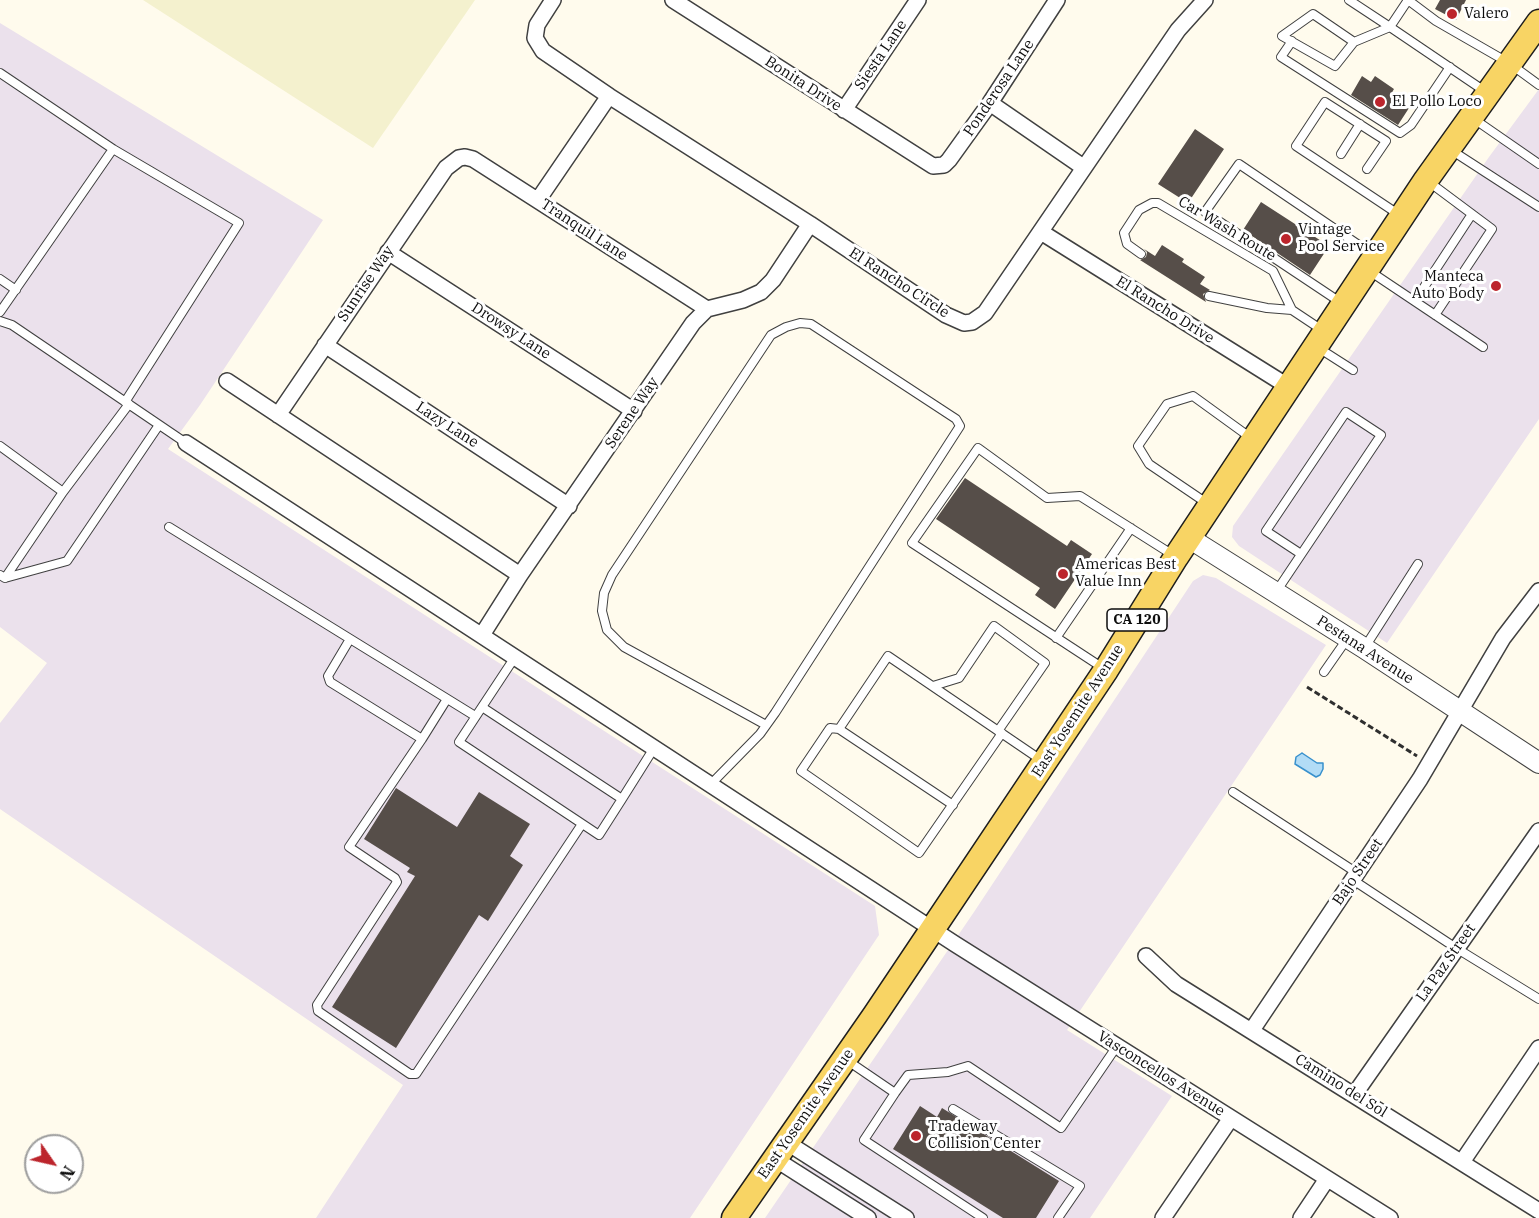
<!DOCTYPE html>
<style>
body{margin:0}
#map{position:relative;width:1539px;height:1218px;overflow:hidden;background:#fffbed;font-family:"IBM Plex Serif",serif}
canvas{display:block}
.north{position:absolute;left:24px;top:1134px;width:60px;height:60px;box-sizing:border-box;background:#fff;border:2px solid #9e9e9e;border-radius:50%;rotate:124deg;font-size:16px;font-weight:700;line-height:24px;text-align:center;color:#0d0d0d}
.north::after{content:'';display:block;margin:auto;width:21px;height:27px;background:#bc252c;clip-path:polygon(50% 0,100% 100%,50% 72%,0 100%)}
</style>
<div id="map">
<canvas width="1539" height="1218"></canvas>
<div class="north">N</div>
</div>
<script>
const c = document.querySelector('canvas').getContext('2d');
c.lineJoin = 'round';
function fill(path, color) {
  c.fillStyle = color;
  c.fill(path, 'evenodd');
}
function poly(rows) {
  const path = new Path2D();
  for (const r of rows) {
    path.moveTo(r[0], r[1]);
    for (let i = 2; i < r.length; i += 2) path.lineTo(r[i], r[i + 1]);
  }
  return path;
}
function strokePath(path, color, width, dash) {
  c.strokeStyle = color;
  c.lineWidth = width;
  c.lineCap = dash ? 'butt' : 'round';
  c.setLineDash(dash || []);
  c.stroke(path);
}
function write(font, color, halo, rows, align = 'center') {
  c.font = font + ' "IBM Plex Serif",serif';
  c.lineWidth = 6;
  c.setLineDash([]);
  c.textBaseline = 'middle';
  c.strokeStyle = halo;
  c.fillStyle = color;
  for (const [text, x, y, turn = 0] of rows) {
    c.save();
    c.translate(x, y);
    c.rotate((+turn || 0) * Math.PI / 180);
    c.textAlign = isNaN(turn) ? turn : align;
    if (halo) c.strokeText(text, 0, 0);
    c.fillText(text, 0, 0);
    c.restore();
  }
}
fill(poly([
 [0,23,323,220,200,405,168,449,875,906,879,935,690,1218,316,1218,403,1085,0,809,0,723,47,663,0,627],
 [1539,89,1539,419,1387,643,1239,546,1232,537,1233,526,1489,157],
 [1203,575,1216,578,1326,645,1067,1030,1172,1096,1090,1218,765,1218,974,912,1193,581]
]), '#ebe1ec');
fill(poly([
 [143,0,475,0,373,148]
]), '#f4f1ce');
const water = poly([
 [1302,753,1317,763,1323,763,1323,769,1320,775,1316,777,1295,764,1296,757,1302,753]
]);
fill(water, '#b2dcf6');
strokePath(water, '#3991cd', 1.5);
fill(poly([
 [1440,0,1466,0,1456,20,1435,9],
 [1362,76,1371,82,1375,76,1394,89,1390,96,1409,108,1398,125,1351,95],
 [1195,129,1224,149,1188,203,1158,184],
 [1261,202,1329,246,1310,275,1243,230],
 [1162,245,1184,259,1182,262,1205,277,1200,284,1210,290,1203,294,1206,302,1140,260,1146,257,1147,252,1144,249,1155,256],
 [965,478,1067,546,1071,540,1092,554,1055,609,1035,595,1040,588,936,519],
 [396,788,457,827,479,792,530,824,510,856,523,865,488,921,479,915,396,1048,332,1007,415,876,407,872,410,868,364,839],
 [920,1106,937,1117,942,1108,1059,1181,1036,1218,1003,1218,893,1149]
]), '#564e49');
const service = poly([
 [1349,0,1390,27,1408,0,1436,21,1509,63,1539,85],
 [1292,41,1281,57,1400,133,1411,125,1450,67],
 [1354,42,1335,66,1282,36,1313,14,1354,42,1390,27,1486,92],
 [0,73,113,149,0,312],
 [1474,119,1539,164],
 [113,149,239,223,125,402],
 [1451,150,1539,207],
 [1341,154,1360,124],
 [1367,169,1386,141,1325,102,1296,146,1398,214],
 [1429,182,1492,229,1435,315],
 [1141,254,1127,244,1124,233,1139,210,1152,203,1158,203,1273,271,1292,310,1267,308,1209,296],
 [1368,270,1483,347],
 [0,279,16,290],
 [1415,301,1472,214],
 [1340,302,1205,212,1239,164,1372,254],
 [1292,310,1322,330],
 [0,321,12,325,186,443],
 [1317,347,1353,370],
 [0,446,63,492,129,404],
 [1208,504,1149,464,1138,446,1167,404,1193,396,1251,438],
 [169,527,475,716],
 [0,575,5,578,63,492],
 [5,578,67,561,159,425],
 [1276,592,1381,435,1346,412,1266,531,1301,554],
 [1056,638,1131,528],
 [350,639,328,676,330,682,422,739,349,847,395,878,397,882,317,1005,318,1011,410,1074,416,1074,582,824],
 [1365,647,1418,564],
 [1103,668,912,543,978,448,1047,498,1080,496,1173,555],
 [1324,672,1347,639],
 [933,686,959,678,994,626,1045,663,998,731],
 [482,707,515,657],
 [839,729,830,728,801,771,919,853,1002,733],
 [422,739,447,699],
 [711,784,760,734,775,713,960,426,956,419,811,324,800,323,786,327,771,335,612,575,604,593,602,611,607,630,624,647,766,725],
 [1233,792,1357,873],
 [622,799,482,707,459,742,599,835,622,799,654,748],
 [953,805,839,729,888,656,1041,760],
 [1353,880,1456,948,1539,999],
 [848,1061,895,1093,908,1075,948,1072,968,1066,1061,1128,1117,1046],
 [895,1093,864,1140,983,1218],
 [953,1109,1080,1186,1058,1218]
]);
const minor = poly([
 [553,0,537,25,535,38,543,51,609,96,810,224,946,315,964,323,972,322,985,313,1178,30,1205,0],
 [673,0,933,166,944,165,949,160,990,103,1057,0],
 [990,103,1083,167],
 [844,110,918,0],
 [538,200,609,96],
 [1041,232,1289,387],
 [388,252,634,411],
 [325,345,569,506],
 [227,381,520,575],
 [278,415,446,168,459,158,465,157,473,159,707,309],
 [186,443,955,944,1390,1218],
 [482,635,520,575,693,323,707,309,743,300,761,292,773,280,810,224],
 [1146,956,1176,984,1539,1211],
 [1252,1030,1420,779,1503,638,1539,591],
 [1354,1095,1539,831],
 [786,1142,906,1218],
 [775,1159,868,1218],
 [1462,1162,1539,1048],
 [1163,1218,1231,1118],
 [1301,1218,1327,1179]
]);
const tertiary = poly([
 [1189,538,1364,648,1539,763]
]);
const primary = poly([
 [734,1218,875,1015,1106,670,1176,557,1426,180,1539,22]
]);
strokePath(service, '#404040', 10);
strokePath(minor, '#404040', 18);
strokePath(tertiary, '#404040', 22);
strokePath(primary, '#1e1e1e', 27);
strokePath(poly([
 [1307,687,1417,756]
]), '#2f2f2f', 3, [6, 3]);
strokePath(service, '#fff', 8);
strokePath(minor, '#fff', 15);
strokePath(tertiary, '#fff', 20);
strokePath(primary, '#f8d464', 24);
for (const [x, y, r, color] of [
 [1452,14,6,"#bc252c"],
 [1380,102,6,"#bc252c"],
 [1286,239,6,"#bc252c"],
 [1496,286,6,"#bc252c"],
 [1063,574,6,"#bc252c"],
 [916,1136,6,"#bc252c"]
]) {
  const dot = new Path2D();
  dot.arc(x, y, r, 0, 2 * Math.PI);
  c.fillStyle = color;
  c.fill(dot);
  strokePath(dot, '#fff', 2);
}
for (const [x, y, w] of [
 [1137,620,60]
]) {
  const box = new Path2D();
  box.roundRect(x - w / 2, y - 11, w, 22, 4.5);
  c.fillStyle = '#fff';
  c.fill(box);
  strokePath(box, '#0d0d0d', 1.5);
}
write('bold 14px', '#0d0d0d', null, [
 ["CA 120",1137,620]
]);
write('15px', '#0d0d0d', '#fff', [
 ["Valero",1464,14],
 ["El Pollo Loco",1392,102],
 ["Vintage",1298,230],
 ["Pool Service",1298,247],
 ["Manteca",1484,277,"right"],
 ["Auto Body",1484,294,"right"],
 ["Americas Best",1075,565],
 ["Value Inn",1075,582],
 ["Tradeway",928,1127],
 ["Collision Center",928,1144]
], 'left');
write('15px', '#0d0d0d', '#fff', [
 ["Siesta Lane",881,55,-56],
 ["Bonita Drive",803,84,33],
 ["Ponderosa Lane",999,88,-56],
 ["Car Wash Route",1227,229,31],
 ["Tranquil Lane",584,230,33],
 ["El Rancho Circle",899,283,33],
 ["Sunrise Way",366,284,-56],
 ["El Rancho Drive",1165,310,32],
 ["Drowsy Lane",511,331,33],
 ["Serene Way",632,413,-56],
 ["Lazy Lane",447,425,33],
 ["Pestana Avenue",1365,650,33],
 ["East Yosemite Avenue",1078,711,-57],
 ["Bajo Street",1358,872,-56],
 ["La Paz Street",1446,963,-55],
 ["Vasconcellos Avenue",1161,1074,32],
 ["Camino del Sol",1341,1086,32],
 ["East Yosemite Avenue",806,1114,-55]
]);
</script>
